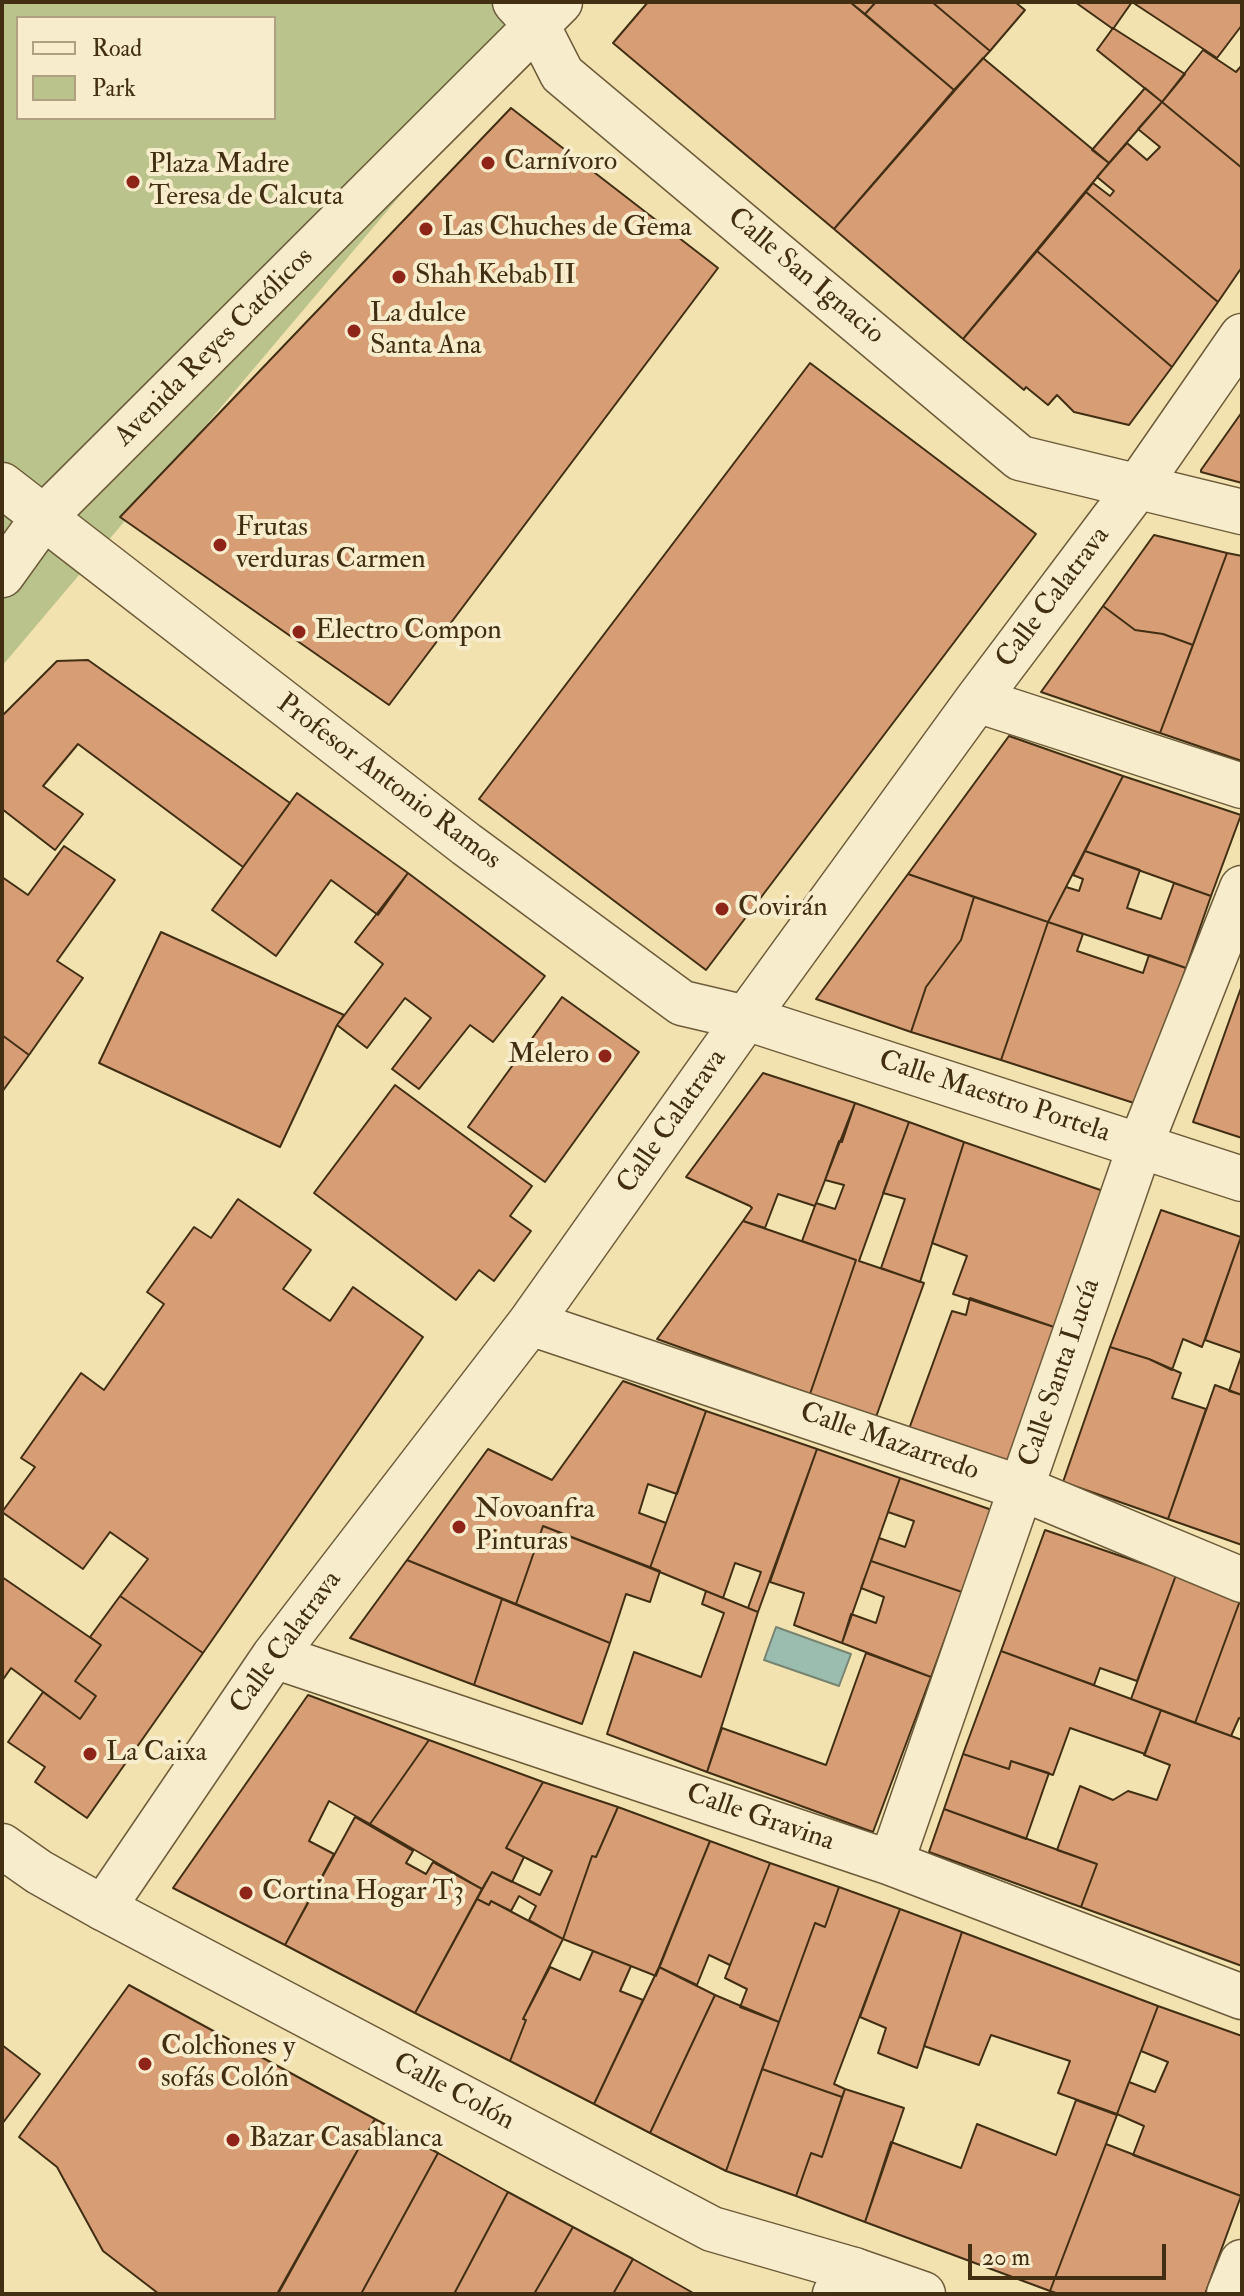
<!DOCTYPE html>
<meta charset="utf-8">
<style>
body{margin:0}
#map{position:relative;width:1244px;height:2296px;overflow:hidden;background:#f2e2af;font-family:"IM FELL Double Pica",serif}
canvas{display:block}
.frame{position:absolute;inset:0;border:4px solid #412e13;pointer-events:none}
.legend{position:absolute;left:16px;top:16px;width:260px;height:104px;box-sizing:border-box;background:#f7eccb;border:2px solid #aea081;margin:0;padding:10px 14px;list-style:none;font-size:24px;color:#412e13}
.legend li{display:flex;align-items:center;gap:16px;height:40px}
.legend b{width:40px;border:2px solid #aea081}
.scale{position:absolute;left:968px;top:2244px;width:198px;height:36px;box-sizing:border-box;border:4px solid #412e13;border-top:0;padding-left:10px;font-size:24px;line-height:28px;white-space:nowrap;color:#412e13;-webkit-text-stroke:6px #f7eccb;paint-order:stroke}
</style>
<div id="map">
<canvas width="1244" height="2296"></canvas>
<div class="frame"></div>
<ul class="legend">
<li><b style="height:10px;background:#f7eccb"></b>Road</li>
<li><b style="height:22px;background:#bac38b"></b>Park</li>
</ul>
<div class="scale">20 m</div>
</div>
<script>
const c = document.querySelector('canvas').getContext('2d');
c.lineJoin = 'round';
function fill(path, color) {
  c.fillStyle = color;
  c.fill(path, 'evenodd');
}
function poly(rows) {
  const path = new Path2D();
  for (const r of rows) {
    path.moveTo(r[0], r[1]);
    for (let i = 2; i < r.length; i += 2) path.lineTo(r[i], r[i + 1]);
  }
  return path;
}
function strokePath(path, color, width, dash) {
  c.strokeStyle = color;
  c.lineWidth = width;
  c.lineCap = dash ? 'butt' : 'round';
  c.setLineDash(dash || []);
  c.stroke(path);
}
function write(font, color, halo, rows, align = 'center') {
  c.font = font + ' "IM FELL Double Pica",serif';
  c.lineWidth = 8;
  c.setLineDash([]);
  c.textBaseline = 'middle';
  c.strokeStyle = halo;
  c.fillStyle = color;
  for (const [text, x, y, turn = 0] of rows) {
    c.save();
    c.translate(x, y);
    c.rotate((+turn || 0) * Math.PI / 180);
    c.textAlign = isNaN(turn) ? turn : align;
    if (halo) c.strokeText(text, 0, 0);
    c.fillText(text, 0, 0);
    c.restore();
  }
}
fill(poly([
 [2,2,564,2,2,666],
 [18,18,274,18,274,118,18,118]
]), '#bac38b');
const water = poly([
 [776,1627,851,1654,839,1686,764,1660,776,1627]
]);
fill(water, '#9bbdaf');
strokePath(water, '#778471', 2);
const building = poly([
 [648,2,850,2,954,90,834,229,613,43,648,2],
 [850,2,876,2,865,14,850,2],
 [876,2,932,2,990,51,954,90,865,14,876,2],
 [932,2,1015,2,1025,10,990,51,932,2],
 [1075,2,1132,2,1113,29,1075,2],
 [1132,2,1242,2,1242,25,1217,58,1132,2],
 [1113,28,1185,74,1162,102,1097,50,1113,28],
 [1203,50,1236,72,1242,65,1242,168,1162,102,1203,50],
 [983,58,1109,163,963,339,834,229,983,58],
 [1145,88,1162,102,1109,163,1092,150,1145,88],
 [1162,102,1242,168,1242,267,1218,302,1086,192,1093,183,1110,196,1114,191,1097,177,1127,143,1147,160,1160,147,1138,129,1162,102],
 [511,108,718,268,389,705,120,517,511,108],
 [1086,192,1218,302,1172,367,1037,251,1086,192],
 [1037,251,1172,367,1129,425,1074,412,1057,395,1048,405,1026,387,1024,390,963,339,1037,251],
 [810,363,1036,534,706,970,479,799,810,363],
 [1242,412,1242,483,1201,472,1201,470,1242,412],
 [1154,535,1227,553,1193,645,1163,634,1135,630,1103,606,1154,535],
 [1227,553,1242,556,1242,761,1160,733,1227,553],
 [1103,606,1135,630,1163,634,1193,645,1160,733,1041,692,1103,606],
 [88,660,290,803,243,867,78,744,43,786,83,814,55,850,2,809,2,716,57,661,88,660],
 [1009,736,1123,776,1048,922,908,874,1009,736],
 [1123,776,1241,815,1211,896,1085,851,1123,776],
 [297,793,408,873,378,915,331,880,276,956,212,910,297,793],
 [64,846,115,880,57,961,83,978,29,1055,2,1035,2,877,28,895,64,846],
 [1085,851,1140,870,1127,908,1161,919,1174,883,1211,896,1186,968,1048,922,1066,887,1079,891,1083,879,1073,875,1085,851],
 [408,873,545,976,493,1042,470,1025,419,1089,392,1069,431,1018,405,998,367,1048,337,1025,383,964,355,942,408,873],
 [908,874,974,897,961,940,926,987,911,1032,816,999,908,874],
 [974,897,1048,922,1001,1060,911,1032,926,987,961,940,974,897],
 [1048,922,1083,934,1077,951,1143,973,1149,955,1186,968,1137,1104,1001,1060,1048,922],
 [161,932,344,1015,337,1025,280,1147,99,1063,161,932],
 [1242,985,1242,1138,1193,1122,1242,985],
 [562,997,639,1052,545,1182,468,1127,562,997],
 [2,1035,29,1055,2,1092,2,1035],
 [763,1073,855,1103,815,1206,778,1194,765,1228,743,1221,752,1208,750,1206,686,1177,763,1073],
 [395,1085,532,1186,510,1216,531,1231,494,1281,479,1270,456,1300,314,1193,395,1085],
 [855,1103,909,1122,859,1261,924,1283,876,1417,810,1394,856,1260,802,1241,816,1203,835,1209,844,1185,825,1180,839,1141,842,1142,855,1103],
 [909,1122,964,1142,920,1282,881,1268,905,1199,883,1193,909,1122],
 [964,1142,1106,1192,1057,1328,953,1294,967,1256,932,1243,964,1142],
 [238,1199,311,1250,283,1289,330,1321,353,1287,423,1337,203,1653,120,1596,148,1559,110,1532,83,1569,2,1512,35,1467,21,1458,81,1373,104,1390,164,1304,147,1292,194,1227,211,1238,238,1199],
 [1161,1210,1241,1237,1202,1347,1183,1339,1172,1370,1149,1359,1110,1347,1161,1210],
 [743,1221,856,1260,810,1394,657,1339,743,1221],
 [1241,1237,1242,1237,1242,1353,1205,1340,1241,1237],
 [970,1298,1057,1328,1008,1462,909,1429,952,1311,966,1315,970,1298],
 [1110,1347,1149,1359,1181,1373,1172,1398,1206,1409,1168,1519,1063,1482,1110,1347],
 [1242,1354,1242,1395,1229,1391,1242,1354],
 [623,1381,706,1411,677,1494,648,1484,639,1513,666,1523,650,1568,543,1526,516,1604,407,1560,488,1449,552,1480,623,1381],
 [1215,1385,1242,1395,1242,1545,1168,1519,1215,1385],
 [706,1411,817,1449,758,1612,748,1608,761,1572,735,1563,723,1598,650,1568,706,1411],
 [817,1449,900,1478,842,1643,794,1625,804,1593,770,1582,817,1449],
 [900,1478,992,1510,962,1592,871,1561,879,1538,905,1547,914,1521,888,1512,900,1478],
 [543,1526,660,1571,650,1602,626,1594,610,1643,516,1604,543,1526],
 [1045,1530,1176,1575,1137,1681,1100,1668,1094,1685,1001,1651,1045,1530],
 [407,1560,502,1599,474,1685,350,1638,407,1560],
 [871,1561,962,1592,931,1677,842,1643,851,1614,876,1623,884,1597,861,1588,871,1561],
 [1176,1575,1241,1598,1195,1723,1131,1699,1176,1575],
 [2,1577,101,1645,75,1681,96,1696,80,1719,11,1668,2,1681,2,1577],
 [706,1591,758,1612,707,1772,607,1734,634,1652,701,1677,724,1613,702,1604,706,1591],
 [120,1596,203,1653,87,1818,35,1782,45,1767,8,1742,43,1692,80,1719,96,1696,75,1681,101,1645,90,1637,120,1596],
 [1241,1598,1242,1719,1239,1718,1231,1736,1195,1723,1241,1598],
 [502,1599,610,1643,582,1724,474,1685,502,1599],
 [1001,1651,1161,1710,1145,1754,1070,1728,1053,1775,1011,1761,1009,1769,963,1754,1001,1651],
 [866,1653,931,1677,873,1832,707,1772,722,1728,826,1765,866,1653],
 [308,1695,429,1740,370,1824,329,1801,309,1841,334,1854,285,1945,173,1888,308,1695],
 [1161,1710,1242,1740,1242,1966,1081,1907,1097,1864,1057,1850,1080,1786,1113,1800,1128,1791,1157,1800,1170,1765,1144,1755,1161,1710],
 [429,1740,543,1782,506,1848,524,1857,512,1882,492,1872,482,1889,370,1824,429,1740],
 [963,1754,1009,1769,1011,1761,1049,1773,1026,1839,944,1809,963,1754],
 [543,1782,618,1807,596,1857,592,1856,563,1939,529,1920,536,1906,519,1896,511,1911,491,1901,489,1905,477,1899,492,1872,540,1895,552,1871,506,1848,543,1782],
 [618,1807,710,1841,656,1976,563,1939,592,1856,596,1857,618,1807],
 [944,1809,1097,1864,1081,1907,929,1852,944,1809],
 [355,1817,413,1851,406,1863,426,1874,433,1862,482,1889,415,2013,285,1945,355,1817],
 [710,1841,770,1863,730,1965,709,1955,697,1985,659,1967,710,1841],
 [770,1863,839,1887,825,1927,815,1923,779,2022,740,2007,747,1989,725,1978,770,1863],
 [839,1887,900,1909,834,2084,845,2089,842,2097,762,2069,815,1923,825,1927,839,1887],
 [477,1899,489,1905,491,1901,563,1939,523,2019,526,2020,510,2061,415,2013,477,1899],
 [900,1909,962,1932,917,2068,878,2053,886,2028,860,2017,900,1909],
 [962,1932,1158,2006,1117,2114,1058,2093,1070,2061,991,2035,979,2065,924,2046,962,1932],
 [593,1951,631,1966,620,1991,643,2000,594,2104,510,2061,526,2020,523,2019,550,1967,580,1980,593,1951],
 [659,1967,715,1995,650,2133,594,2104,659,1967],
 [129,1985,375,2119,278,2294,159,2294,103,2251,57,2167,19,2137,129,1985],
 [715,1995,779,2022,726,2171,650,2133,715,1995],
 [1158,2006,1242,2036,1241,2196,1133,2155,1144,2126,1117,2114,1129,2082,1155,2092,1168,2062,1141,2051,1158,2006],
 [2,2045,40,2074,2,2124,2,2045],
 [762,2069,842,2097,822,2157,811,2153,796,2196,726,2171,762,2069],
 [845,2089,904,2108,865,2222,796,2196,811,2153,822,2157,845,2089],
 [1076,2100,1117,2115,1050,2291,865,2222,891,2142,961,2168,977,2124,1056,2155,1076,2100],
 [375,2119,438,2153,361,2294,277,2294,375,2119],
 [1106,2144,1241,2196,1205,2294,1059,2294,1050,2291,1106,2144],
 [438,2153,508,2192,454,2294,361,2294,438,2153],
 [508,2192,573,2227,534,2294,454,2294,508,2192],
 [573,2227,633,2259,613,2294,534,2294,573,2227],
 [633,2259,695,2294,613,2294,633,2259]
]);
fill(building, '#d79e76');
strokePath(building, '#412e13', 2);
const minor = poly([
 [977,700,1242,786],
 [530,1323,1021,1488,1242,1580],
 [274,1656,891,1863,1242,1997],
 [891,1863,1140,1146,1242,888],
 [103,1908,274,1656,530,1323,746,1018,977,700,1138,486,1242,336],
 [835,2294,854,2270],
 [1229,2294,1242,2262]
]);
const tertiary = poly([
 [515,2,538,27,562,74,1020,458,1242,512],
 [2,485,466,844,682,1003,746,1018,1242,1179],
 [2,575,43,518,560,2],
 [2,1846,39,1872,103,1908,712,2229,854,2270,923,2294]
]);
strokePath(minor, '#6d5b3a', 47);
strokePath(tertiary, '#6d5b3a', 47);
strokePath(minor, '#f7eccb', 44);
strokePath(tertiary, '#f7eccb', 44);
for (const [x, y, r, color] of [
 [488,163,8,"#8f2418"],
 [133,182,8,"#8f2418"],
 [426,229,8,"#8f2418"],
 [399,277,8,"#8f2418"],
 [354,331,8,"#8f2418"],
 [220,545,8,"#8f2418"],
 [299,632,8,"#8f2418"],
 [722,909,8,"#8f2418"],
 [605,1056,8,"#8f2418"],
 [459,1527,8,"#8f2418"],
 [90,1754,8,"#8f2418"],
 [246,1893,8,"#8f2418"],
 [145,2064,8,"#8f2418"],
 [233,2140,8,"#8f2418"]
]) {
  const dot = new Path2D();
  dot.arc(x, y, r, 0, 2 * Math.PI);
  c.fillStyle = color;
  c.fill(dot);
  strokePath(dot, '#f7eccb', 3);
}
write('28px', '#412e13', '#f7eccb', [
 ["Carnívoro",504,163],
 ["Plaza Madre",149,166],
 ["Teresa de Calcuta",149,198],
 ["Las Chuches de Gema",442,229],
 ["Shah Kebab II",415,277],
 ["La dulce",370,315],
 ["Santa Ana",370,347],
 ["Frutas",236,529],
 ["verduras Carmen",236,561],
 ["Electro Compon",315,632],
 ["Covirán",738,909],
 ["Melero",589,1056,"right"],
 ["Novoanfra",475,1511],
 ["Pinturas",475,1543],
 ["La Caixa",106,1754],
 ["Cortina Hogar T3",262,1893],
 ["Colchones y",161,2048],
 ["sofás Colón",161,2080],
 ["Bazar Casablanca",249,2140]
], 'left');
write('28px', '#412e13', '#f7eccb', [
 ["Calle San Ignacio",805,277,40],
 ["Avenida Reyes Católicos",215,348,-45],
 ["Calle Calatrava",1054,598,-53],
 ["Profesor Antonio Ramos",388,783,37],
 ["Calle Maestro Portela",994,1098,18],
 ["Calle Calatrava",673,1122,-55],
 ["Calle Santa Lucía",1061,1373,-71],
 ["Calle Mazarredo",889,1443,19],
 ["Calle Calatrava",287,1643,-54],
 ["Calle Gravina",760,1819,19],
 ["Calle Colón",453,2093,28]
]);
</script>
